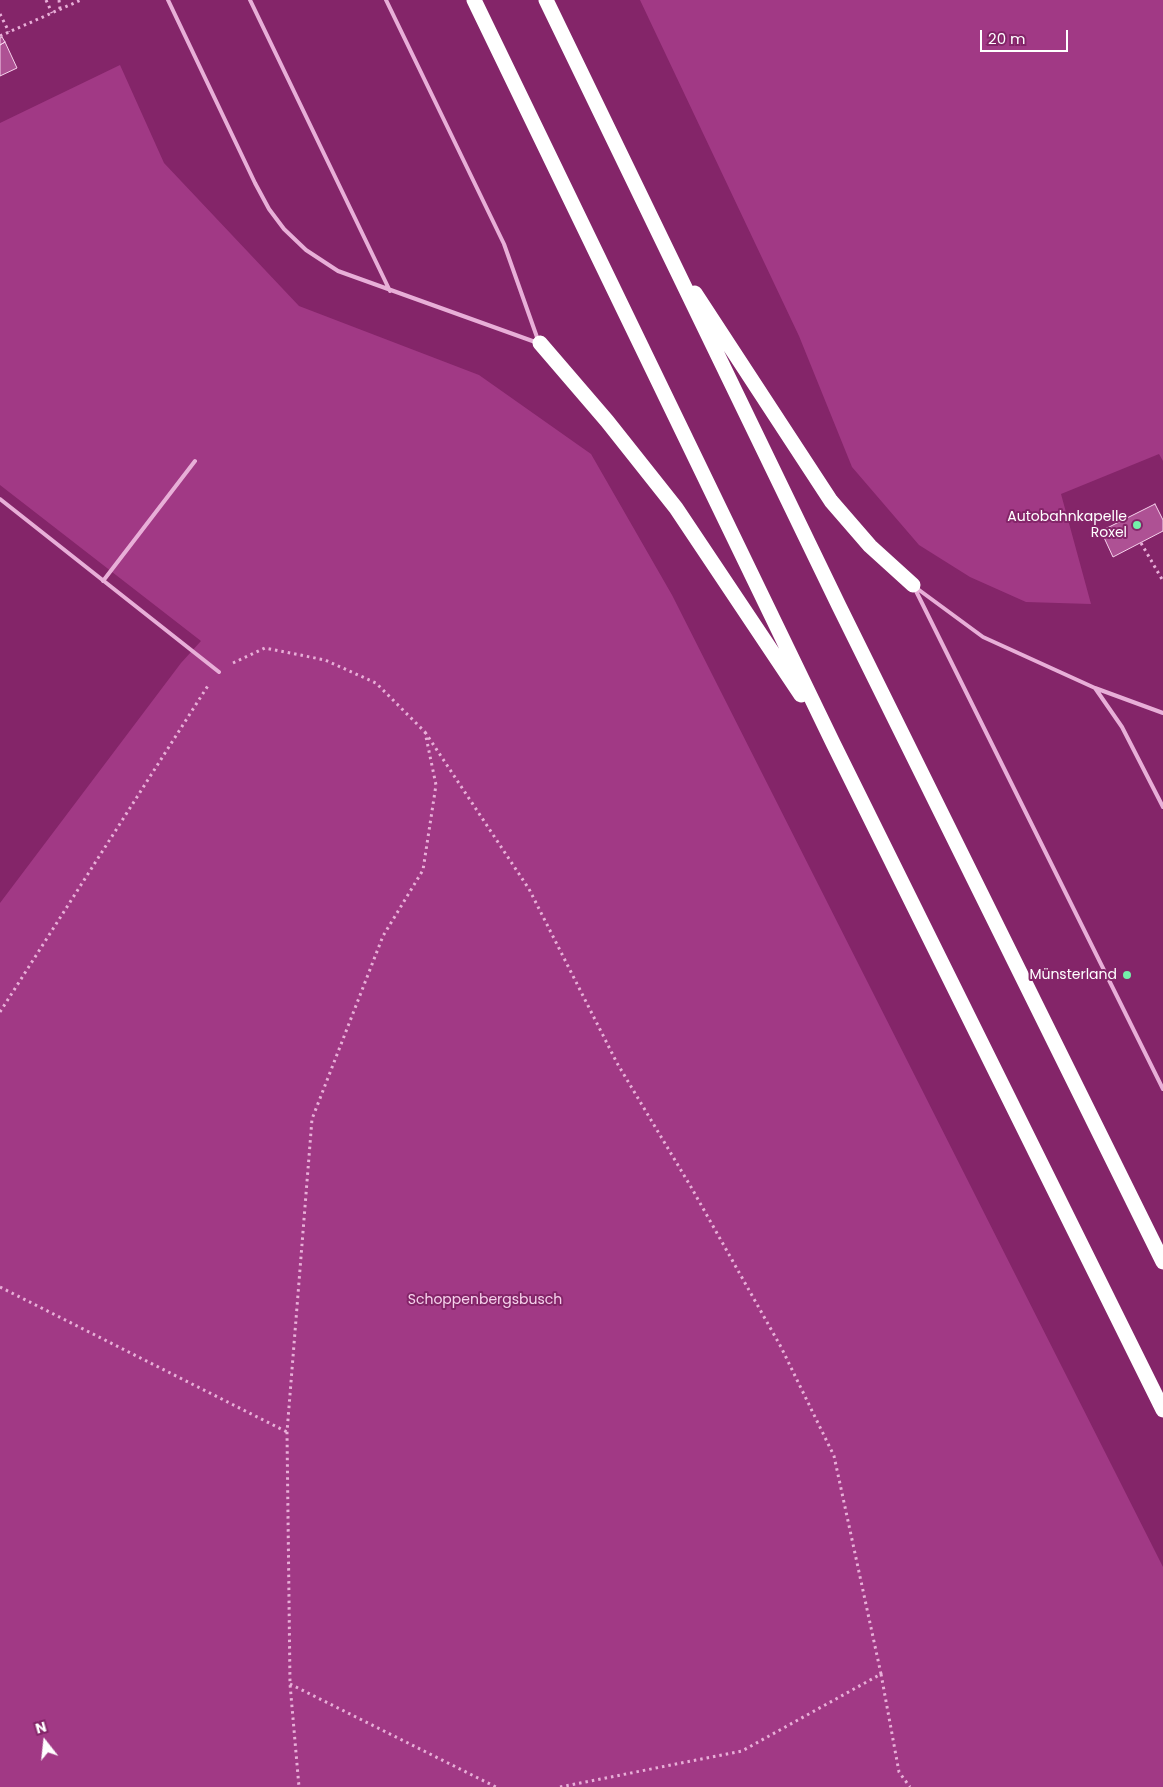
<!DOCTYPE html>
<meta charset="utf-8">
<style>
body{margin:0}
#map{position:relative;width:1163px;height:1787px;overflow:hidden;background:#842569;font-family:Poppins,sans-serif}
canvas{display:block}
.north{position:absolute;left:20px;top:1717px;width:50px;height:50px;-webkit-text-stroke:4px #842569;paint-order:stroke;rotate:344deg;font-size:14px;font-weight:700;line-height:20px;text-align:center;color:#fff}
.north::after{content:'';display:block;margin:auto;width:18px;height:22px;background:#fff;clip-path:polygon(50% 0,100% 100%,50% 72%,0 100%)}
.scale{position:absolute;left:980px;top:30px;width:88px;height:22px;box-sizing:border-box;border:2px solid #fff;border-top:0;padding-left:6px;font-size:15px;line-height:18px;white-space:nowrap;color:#fff;-webkit-text-stroke:4px #842569;paint-order:stroke}
</style>
<div id="map">
<canvas width="1163" height="1787"></canvas>
<div class="north">N</div>
<div class="scale">20 m</div>
</div>
<script>
const c = document.querySelector('canvas').getContext('2d');
c.lineJoin = 'round';
function fill(path, color) {
  c.fillStyle = color;
  c.fill(path, 'evenodd');
}
function poly(rows) {
  const path = new Path2D();
  for (const r of rows) {
    path.moveTo(r[0], r[1]);
    for (let i = 2; i < r.length; i += 2) path.lineTo(r[i], r[i + 1]);
  }
  return path;
}
function strokePath(path, color, width, dash) {
  c.strokeStyle = color;
  c.lineWidth = width;
  c.lineCap = dash ? 'butt' : 'round';
  c.setLineDash(dash || []);
  c.stroke(path);
}
function write(font, color, halo, rows, align = 'center') {
  c.font = font + ' Poppins,sans-serif';
  c.lineWidth = 4;
  c.setLineDash([]);
  c.textBaseline = 'middle';
  c.strokeStyle = halo;
  c.fillStyle = color;
  for (const [text, x, y, turn = 0] of rows) {
    c.save();
    c.translate(x, y);
    c.rotate((+turn || 0) * Math.PI / 180);
    c.textAlign = isNaN(turn) ? turn : align;
    if (halo) c.strokeText(text, 0, 0);
    c.fillText(text, 0, 0);
    c.restore();
  }
}
fill(poly([
 [640,0,1163,0,1163,461,1159,454,1061,494,1091,604,1026,602,970,577,919,545,852,467,799,336],
 [120,65,164,163,299,306,479,375,591,454,672,595,1163,1567,1163,1787,0,1787,0,903,181,663,201,641,0,485,0,123]
]), '#a13985');
const building = poly([
 [2,37,5,42,0,45,0,38,2,37],
 [5,42,17,68,0,76,0,45,5,42],
 [1155,504,1163,520,1163,531,1113,557,1101,531,1155,504]
]);
fill(building, '#ae5194');
strokePath(building, '#f6d2ec', 1);
strokePath(poly([
 [46,0,52,13],
 [59,0,60,9],
 [0,14,9,32],
 [0,36,81,0],
 [1141,543,1163,581],
 [233,663,265,648,325,660,376,683,425,732,436,785,423,870,383,936,312,1119,287,1432,290,1684,299,1787],
 [425,732,529,889,617,1063,691,1187,781,1347,834,1456,881,1674,742,1751,560,1787],
 [0,1012,209,684],
 [0,1287,287,1432],
 [881,1674,899,1772,910,1787],
 [290,1684,496,1787]
]), '#e8afd8', 3, [2.5, 4]);
strokePath(poly([
 [168,0,255,183,269,209,284,229,306,250,338,271,538,343],
 [250,0,390,291],
 [386,0,504,244,538,340],
 [0,499,219,672],
 [103,581,195,461],
 [914,587,1163,1089],
 [915,587,983,637,1095,688,1163,713],
 [1095,688,1122,727,1163,807]
]), '#e8afd8', 4);
strokePath(poly([
 [474,0,833,743,1163,1410],
 [546,0,839,606,1163,1262],
 [695,293,831,501,870,546,913,585],
 [540,343,607,421,676,508,801,695]
]), '#fff', 15);
for (const [x, y, r, color] of [
 [1137,525,5,"#73f1aa"],
 [1127,975,5,"#73f1aa"]
]) {
  const dot = new Path2D();
  dot.arc(x, y, r, 0, 2 * Math.PI);
  c.fillStyle = color;
  c.fill(dot);
  strokePath(dot, '#842569', 2);
}
write('14px', '#fff', '#842569', [
 ["Autobahnkapelle",1127,517],
 ["Roxel",1127,533],
 ["Münsterland",1117,975]
], 'right');
write('14px', '#f6d2ec', '#842569', [
 ["Schoppenbergsbusch",485,1300]
]);
</script>
